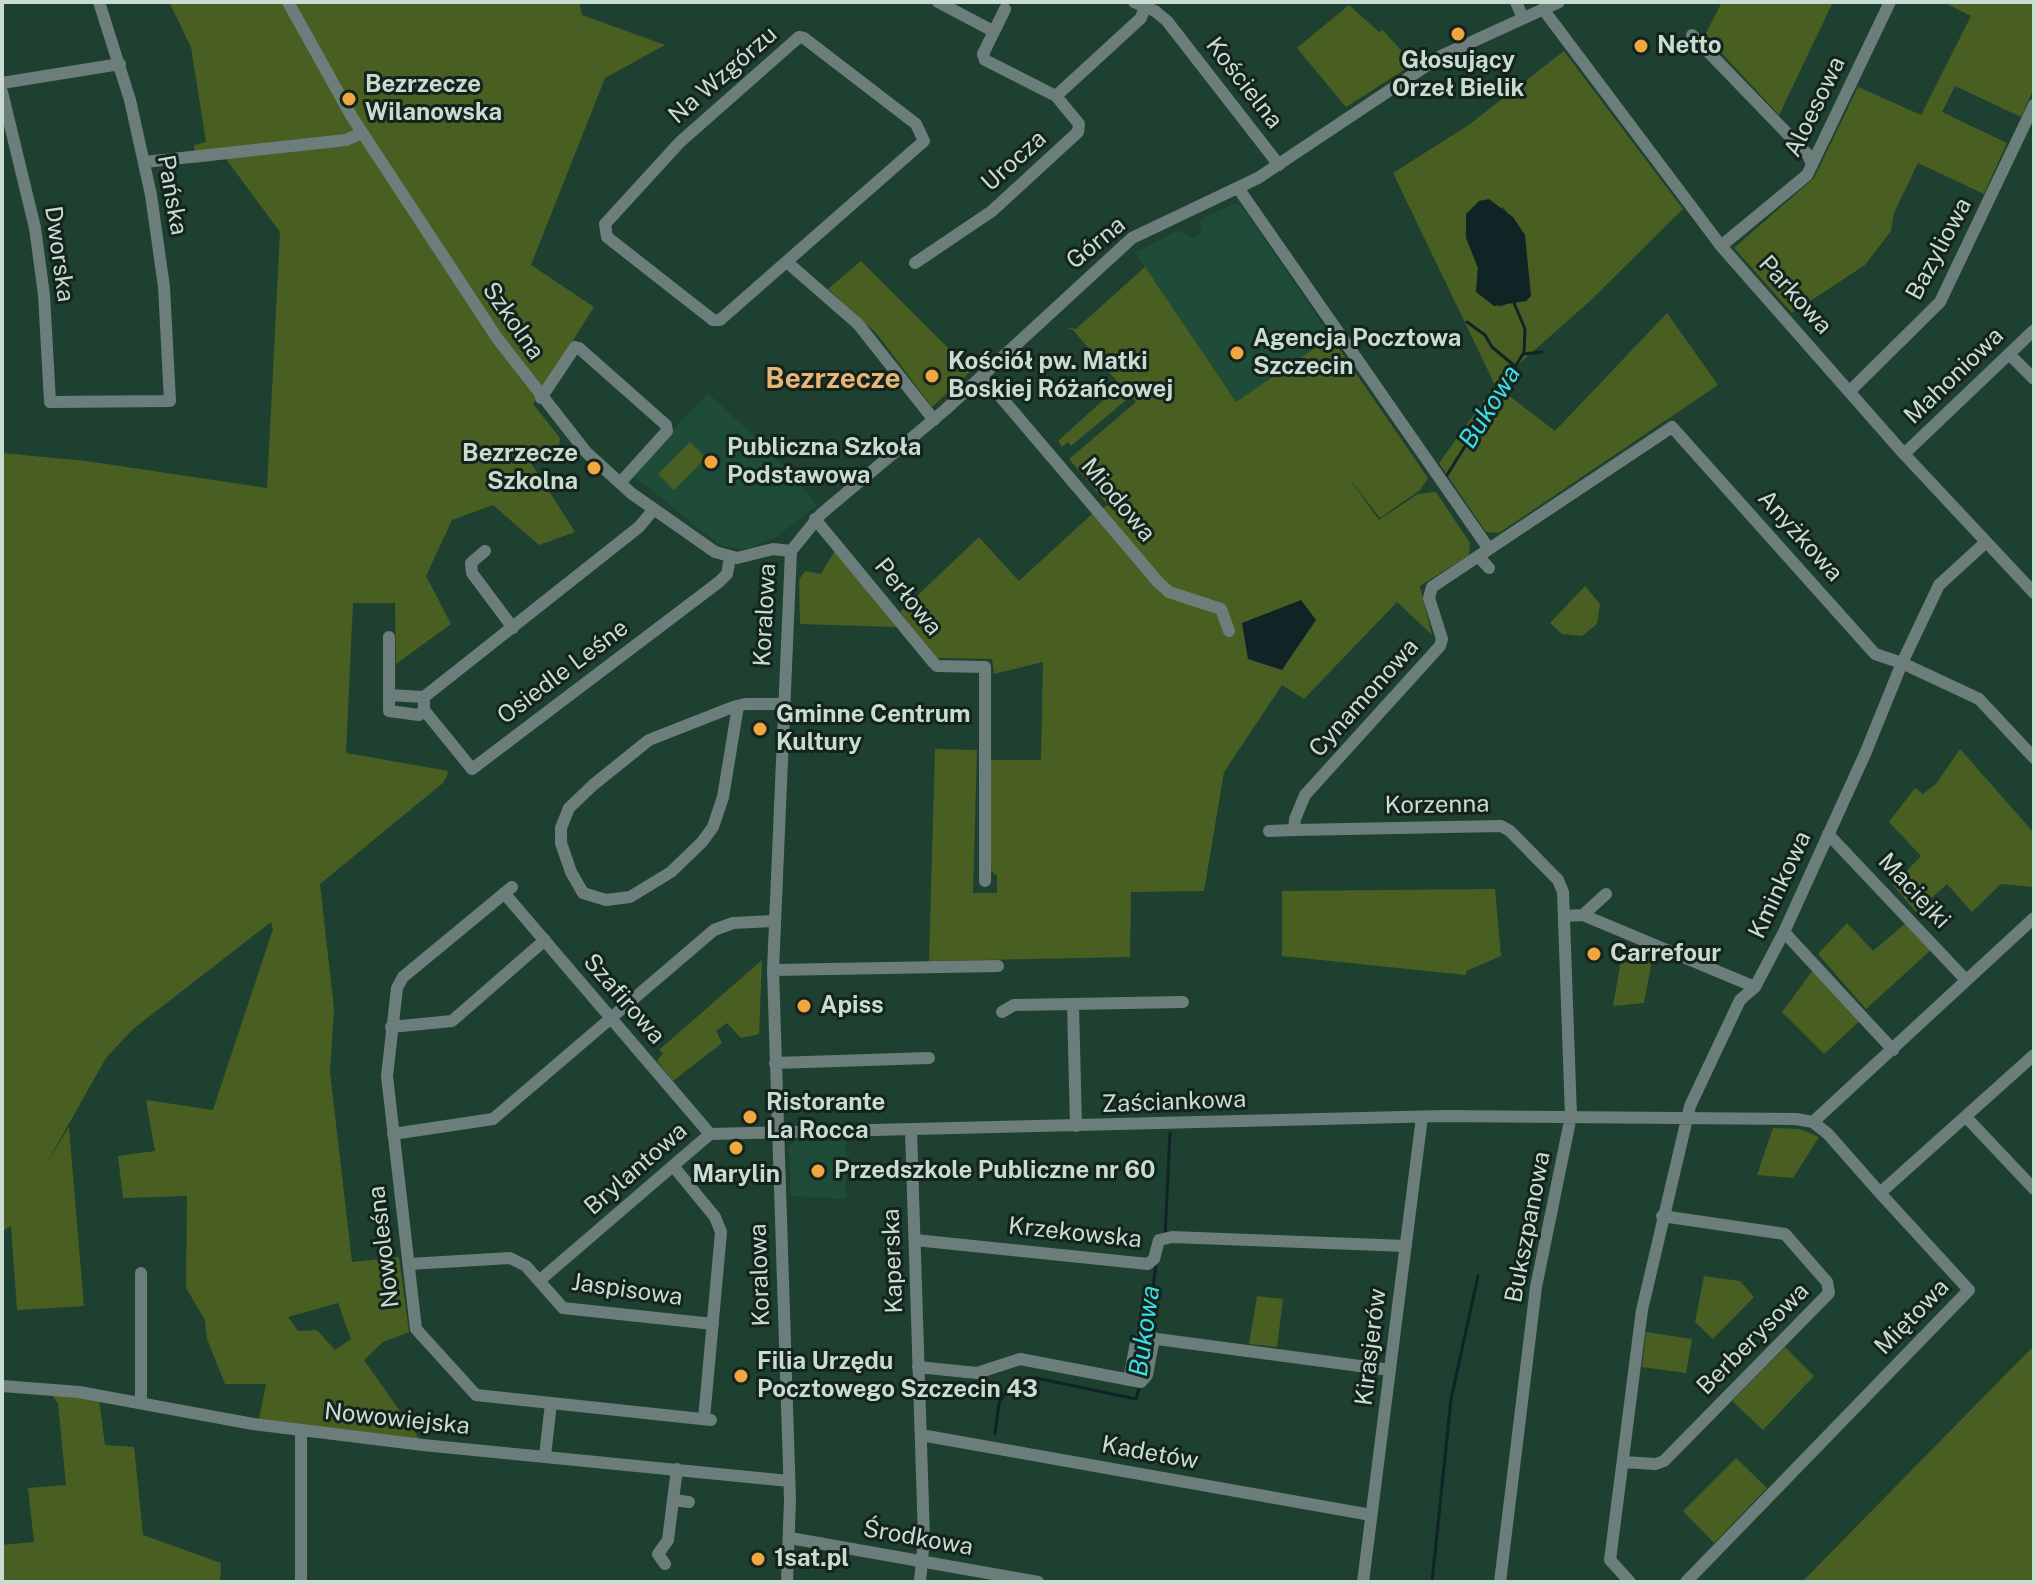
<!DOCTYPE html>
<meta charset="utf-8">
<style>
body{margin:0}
#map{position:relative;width:2036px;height:1584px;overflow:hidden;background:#1d4031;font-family:"Public Sans",sans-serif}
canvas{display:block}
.frame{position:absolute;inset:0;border:4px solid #c9dcd2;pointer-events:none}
</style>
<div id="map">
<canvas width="2036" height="1584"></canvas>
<div class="frame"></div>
</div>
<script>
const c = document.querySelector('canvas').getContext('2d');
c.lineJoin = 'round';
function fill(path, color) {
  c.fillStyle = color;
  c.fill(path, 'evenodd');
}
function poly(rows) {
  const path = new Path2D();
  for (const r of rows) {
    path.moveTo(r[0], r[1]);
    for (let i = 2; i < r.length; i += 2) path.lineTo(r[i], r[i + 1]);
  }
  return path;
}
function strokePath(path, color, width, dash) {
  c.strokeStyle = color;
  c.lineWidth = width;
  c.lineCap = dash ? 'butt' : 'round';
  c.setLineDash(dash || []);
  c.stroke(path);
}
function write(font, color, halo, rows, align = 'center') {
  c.font = font + ' "Public Sans",sans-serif';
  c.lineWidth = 6;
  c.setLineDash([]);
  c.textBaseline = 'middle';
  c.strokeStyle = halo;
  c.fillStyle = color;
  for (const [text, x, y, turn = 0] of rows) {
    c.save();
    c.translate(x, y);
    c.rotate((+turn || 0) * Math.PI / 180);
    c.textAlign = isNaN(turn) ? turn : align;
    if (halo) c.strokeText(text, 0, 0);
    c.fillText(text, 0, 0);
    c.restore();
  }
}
fill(poly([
 [1234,204,1241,205,1331,337,1236,402,1135,253,1178,230,1193,239,1202,232,1200,223,1204,217],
 [708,393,770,451,817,505,775,538,746,549,721,546,631,474],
 [795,1141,846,1141,846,1199,791,1196,789,1146]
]), '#1f4b39');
fill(poly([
 [169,2,579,2,582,15,665,45,605,78,531,265,594,307,533,404,560,438,557,460,531,463,575,532,539,545,493,505,452,520,426,576,451,624,396,664,395,603,353,603,346,753,449,771,443,783,320,884,334,1009,330,1072,352,1262,399,1257,409,1332,383,1342,364,1360,421,1441,259,1419,266,1384,225,1384,207,1339,205,1320,186,1288,187,1196,123,1198,118,1156,155,1151,146,1100,213,1110,273,929,271,922,133,1029,106,1058,45,1166,69,1127,84,1306,17,1310,11,1226,2,1231,2,453,86,461,267,488,280,232,226,159,196,163,194,145,206,142,191,47],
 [338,1303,351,1339,335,1350,317,1330,298,1331,288,1317],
 [1722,2,1833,2,1779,115,1705,35],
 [1943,2,2034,2,2034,88,2021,117,1955,86,1942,112,2007,143,1984,194,1918,163,1894,213,1891,231,1865,265,1792,313,1734,248,1814,178,1858,87,1921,115,1971,16],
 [1349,5,1379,32,1383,30,1405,55,1407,68,1346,107,1297,48],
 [1564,51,1683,209,1590,301,1495,385,1555,431,1667,313,1718,385,1499,533,1486,532,1439,463,1495,385,1393,173,1470,124],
 [1503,207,1525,235,1507,304,1501,307,1476,292,1478,268,1465,233],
 [861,261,971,371,932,407,877,334,828,289],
 [1145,267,1236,402,1331,337,1428,478,1420,490,1380,518,1346,474,1379,520,1418,494,1436,492,1470,543,1469,555,1420,586,1432,635,1397,602,1304,699,1282,685,1224,772,1204,891,1131,892,1130,957,929,961,935,749,977,750,973,893,997,893,997,876,989,869,991,760,1041,760,1043,662,994,674,992,659,937,658,900,612,979,537,1019,581,1092,514,1108,505,1069,459,1136,402,1131,396,1071,446,1068,442,1062,447,1058,441,1120,385,1073,330,1065,327,1076,329],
 [690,442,706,458,674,490,658,474],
 [835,550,896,627,800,624,799,580,805,571,821,574],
 [1585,586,1600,604,1597,624,1582,636,1562,634,1550,623],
 [1960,749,2034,833,2034,887,2001,884,1972,912,1947,884,1916,912,1893,885,1921,856,1889,822,1915,788,1923,794,1936,784],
 [1495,889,1501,956,1466,971,1466,975,1282,956,1282,891],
 [1847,923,1873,951,1906,923,1932,949,1866,1009,1818,954],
 [1624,943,1653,955,1644,1003,1613,1006],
 [762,960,759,1034,741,1038,727,1023,716,1031,722,1043,673,1081,657,1061,663,1053,659,1050],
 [1816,966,1861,1020,1824,1054,1782,1012],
 [1773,1128,1800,1129,1819,1137,1793,1178,1757,1175],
 [1704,1276,1740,1281,1754,1297,1713,1339,1695,1322],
 [1257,1296,1283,1299,1277,1347,1249,1344],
 [1646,1332,1692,1339,1686,1373,1642,1367],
 [2034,1346,2034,1582,1802,1582,2004,1376],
 [1785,1347,1814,1376,1763,1430,1732,1401],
 [51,1394,99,1400,105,1445,134,1447,143,1535,221,1563,220,1582,2,1582,2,1545,34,1542,28,1488,66,1485,58,1403],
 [1736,1458,1767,1488,1714,1543,1683,1511]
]), '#495f22');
fill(poly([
 [1489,199,1513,217,1525,235,1531,296,1526,301,1494,306,1476,292,1478,268,1466,238,1466,214,1479,201],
 [1301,600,1316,620,1282,670,1248,659,1242,623]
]), '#102426');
strokePath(poly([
 [1514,303,1525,329,1524,353],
 [1467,322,1485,335,1492,347,1516,367],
 [1447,475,1523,354,1542,352],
 [1165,1237,1170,1133],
 [1148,1334,1156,1263],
 [995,1434,999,1403,1009,1387,1018,1383,1036,1378,1136,1399,1140,1385],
 [1432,1582,1451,1399,1478,1276]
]), '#102426', 3);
strokePath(poly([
 [288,2,352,117,497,338,586,452,631,493,715,552,737,558,773,549,791,551],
 [938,2,993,31],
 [1134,2,1155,11,1167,21,1279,165],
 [1516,2,1523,18],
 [1005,9,983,54,985,60,1056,96],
 [1543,9,1721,246,1904,454,2034,593],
 [1692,35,1808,155,1812,165],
 [799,37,804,38,916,124,924,141,720,320,713,320,607,237,605,224,680,142,799,37],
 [2,83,120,64],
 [2,92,35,228,44,295,50,402,170,401,164,287,151,195,130,100,99,2],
 [145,162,346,140,362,133],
 [1238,188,1489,549],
 [1721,246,1807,175,1890,2],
 [788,263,858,324,934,420],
 [915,263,992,211,1078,132,1079,124,1056,96,1141,18,1145,6],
 [2009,354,2034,379],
 [983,376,1158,582,1169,592,1221,609,1229,631],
 [1851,390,1940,302,2034,105],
 [541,398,575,347,579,348,666,425,667,431,620,483],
 [1904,454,2034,330],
 [815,519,933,662,937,666,985,667,985,881],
 [1986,542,1939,585,1902,663,1979,699,2034,758],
 [485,551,471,563,472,573,513,628],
 [1478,556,1489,568],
 [389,695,389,637],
 [424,697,424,710,419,715,389,711,389,695,424,697,639,527,654,509],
 [738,706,723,797,713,827,702,842,671,872,630,897,606,900,583,893,571,872,561,843,561,828,569,808,593,785,649,740,733,707,745,704,782,704],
 [424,710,472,769,719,582,727,574,730,558],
 [1269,831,1294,830],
 [1828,834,1966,980],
 [512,887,403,977,397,988,387,1076,416,1329,476,1395,711,1420],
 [504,893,710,1134],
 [1583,915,1755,987],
 [1564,916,1583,915,1606,894],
 [1784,932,1893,1050],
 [773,970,998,966],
 [1073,1004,1076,1126],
 [1002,1012,1014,1005,1183,1002],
 [391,1027,452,1021,545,940],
 [775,1063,929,1058],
 [1966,1117,2034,1189],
 [1813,1122,2034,918],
 [911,1130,924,1538,920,1582],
 [393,1134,493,1119,714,930,733,923,773,921],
 [674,1167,715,1217,721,1232,704,1419],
 [915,1240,1148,1264,1154,1259,1159,1240,1172,1237,1406,1246],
 [409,1264,510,1258,526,1266,563,1308,713,1324],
 [539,1281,710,1134,1443,1116,1796,1119,1813,1122,1828,1134,1880,1193],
 [918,1367,977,1373,1020,1359,1141,1382,1147,1375,1154,1338],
 [1129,1380,1136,1342,1142,1337,1390,1370],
 [2,1386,79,1392,253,1424,423,1445,789,1481],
 [141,1402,141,1273],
 [301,1430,301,1582],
 [921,1435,1371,1515],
 [545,1456,551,1403],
 [1623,1462,1656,1464,1664,1461,1829,1293,1827,1282,1785,1234,1662,1216],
 [677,1469,673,1500,689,1502],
 [790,1538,1038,1582],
 [665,1564,658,1554,668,1540,673,1500],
 [787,1582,790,1499,773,970,791,551,821,514,945,410,1132,238,1258,178,1441,56,1559,2],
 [1363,1582,1422,1117],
 [1500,1582,1536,1287,1571,1116,1563,892,1558,880,1510,831,1501,826,1294,830,1295,819,1305,795,1440,646,1442,639,1429,598,1432,587,1672,427,1875,654,1902,663,1865,754,1784,932,1755,987,1740,1000,1690,1106,1642,1310,1610,1560,1630,1582],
 [1686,1582,1969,1290,1880,1193,2034,1055]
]), '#6c7e7b', 12);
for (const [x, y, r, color] of [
 [1458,34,8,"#f1a63f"],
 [1641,46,8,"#f1a63f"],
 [349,99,8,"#f1a63f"],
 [1237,353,8,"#f1a63f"],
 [932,376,8,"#f1a63f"],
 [711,462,8,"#f1a63f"],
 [594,468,8,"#f1a63f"],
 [760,729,8,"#f1a63f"],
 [1594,954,8,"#f1a63f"],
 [804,1006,8,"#f1a63f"],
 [750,1117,8,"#f1a63f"],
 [736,1148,8,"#f1a63f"],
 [818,1171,8,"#f1a63f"],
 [741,1376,8,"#f1a63f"],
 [758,1559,8,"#f1a63f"]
]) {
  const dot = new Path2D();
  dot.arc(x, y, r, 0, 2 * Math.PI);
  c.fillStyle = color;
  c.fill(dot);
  strokePath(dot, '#14231c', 3);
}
write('bold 24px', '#c9dcd2', '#14231c', [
 ["Netto",1657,46],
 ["Głosujący",1458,61,"center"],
 ["Orzeł Bielik",1458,89,"center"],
 ["Bezrzecze",365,85],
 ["Wilanowska",365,113],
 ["Agencja Pocztowa",1253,339],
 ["Szczecin",1253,367],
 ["Kościół pw. Matki",948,362],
 ["Boskiej Różańcowej",948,390],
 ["Publiczna Szkoła",727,448],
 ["Podstawowa",727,476],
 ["Bezrzecze",578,454,"right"],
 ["Szkolna",578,482,"right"],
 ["Gminne Centrum",776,715],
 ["Kultury",776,743],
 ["Carrefour",1610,954],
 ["Apiss",820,1006],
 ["Ristorante",766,1103],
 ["La Rocca",766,1131],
 ["Przedszkole Publiczne nr 60",834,1171],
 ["Marylin",736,1175,"center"],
 ["Filia Urzędu",757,1362],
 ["Pocztowego Szczecin 43",757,1390],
 ["1sat.pl",774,1559]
], 'left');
write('24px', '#c9dcd2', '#14231c', [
 ["Na Wzgórzu",723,75,-41],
 ["Kościelna",1244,83,52],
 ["Aloesowa",1815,107,-64],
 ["Urocza",1014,161,-42],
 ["Pańska",172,195,80],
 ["Górna",1096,243,-39],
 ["Bazyliowa",1939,249,-62],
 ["Dworska",59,254,82],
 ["Parkowa",1795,295,48],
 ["Szkolna",513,321,55],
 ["Mahoniowa",1954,376,-44],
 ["Miodowa",1118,500,50],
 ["Anyżkowa",1800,536,48],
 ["Perłowa",908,597,51],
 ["Koralowa",765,615,-87],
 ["Osiedle Leśne",563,672,-37],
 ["Cynamonowa",1364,698,-48],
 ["Korzenna",1437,805,-1],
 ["Kminkowa",1780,885,-65],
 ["Maciejki",1914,891,47],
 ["Szafirowa",624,999,49],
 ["Zaściankowa",1174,1102,-2],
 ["Brylantowa",636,1169,-41],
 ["Bukszpanowa",1528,1227,-79],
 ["Krzekowska",1075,1233,6],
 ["Nowoleśna",384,1247,-97],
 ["Kaperska",893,1261,-92],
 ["Koralowa",760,1275,-92],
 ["Jaspisowa",627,1290,8],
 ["Miętowa",1912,1317,-46],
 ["Berberysowa",1753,1339,-45],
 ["Kirasjerów",1371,1347,-83],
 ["Nowowiejska",397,1419,6],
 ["Kadetów",1150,1453,10],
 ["Środkowa",918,1538,10]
]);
write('italic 26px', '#3cdde8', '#14231c', [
 ["Bukowa",1490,407,-58],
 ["Bukowa",1145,1331,-82]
]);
write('bold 28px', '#e9b577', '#14231c', [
 ["Bezrzecze",833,379]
]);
</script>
